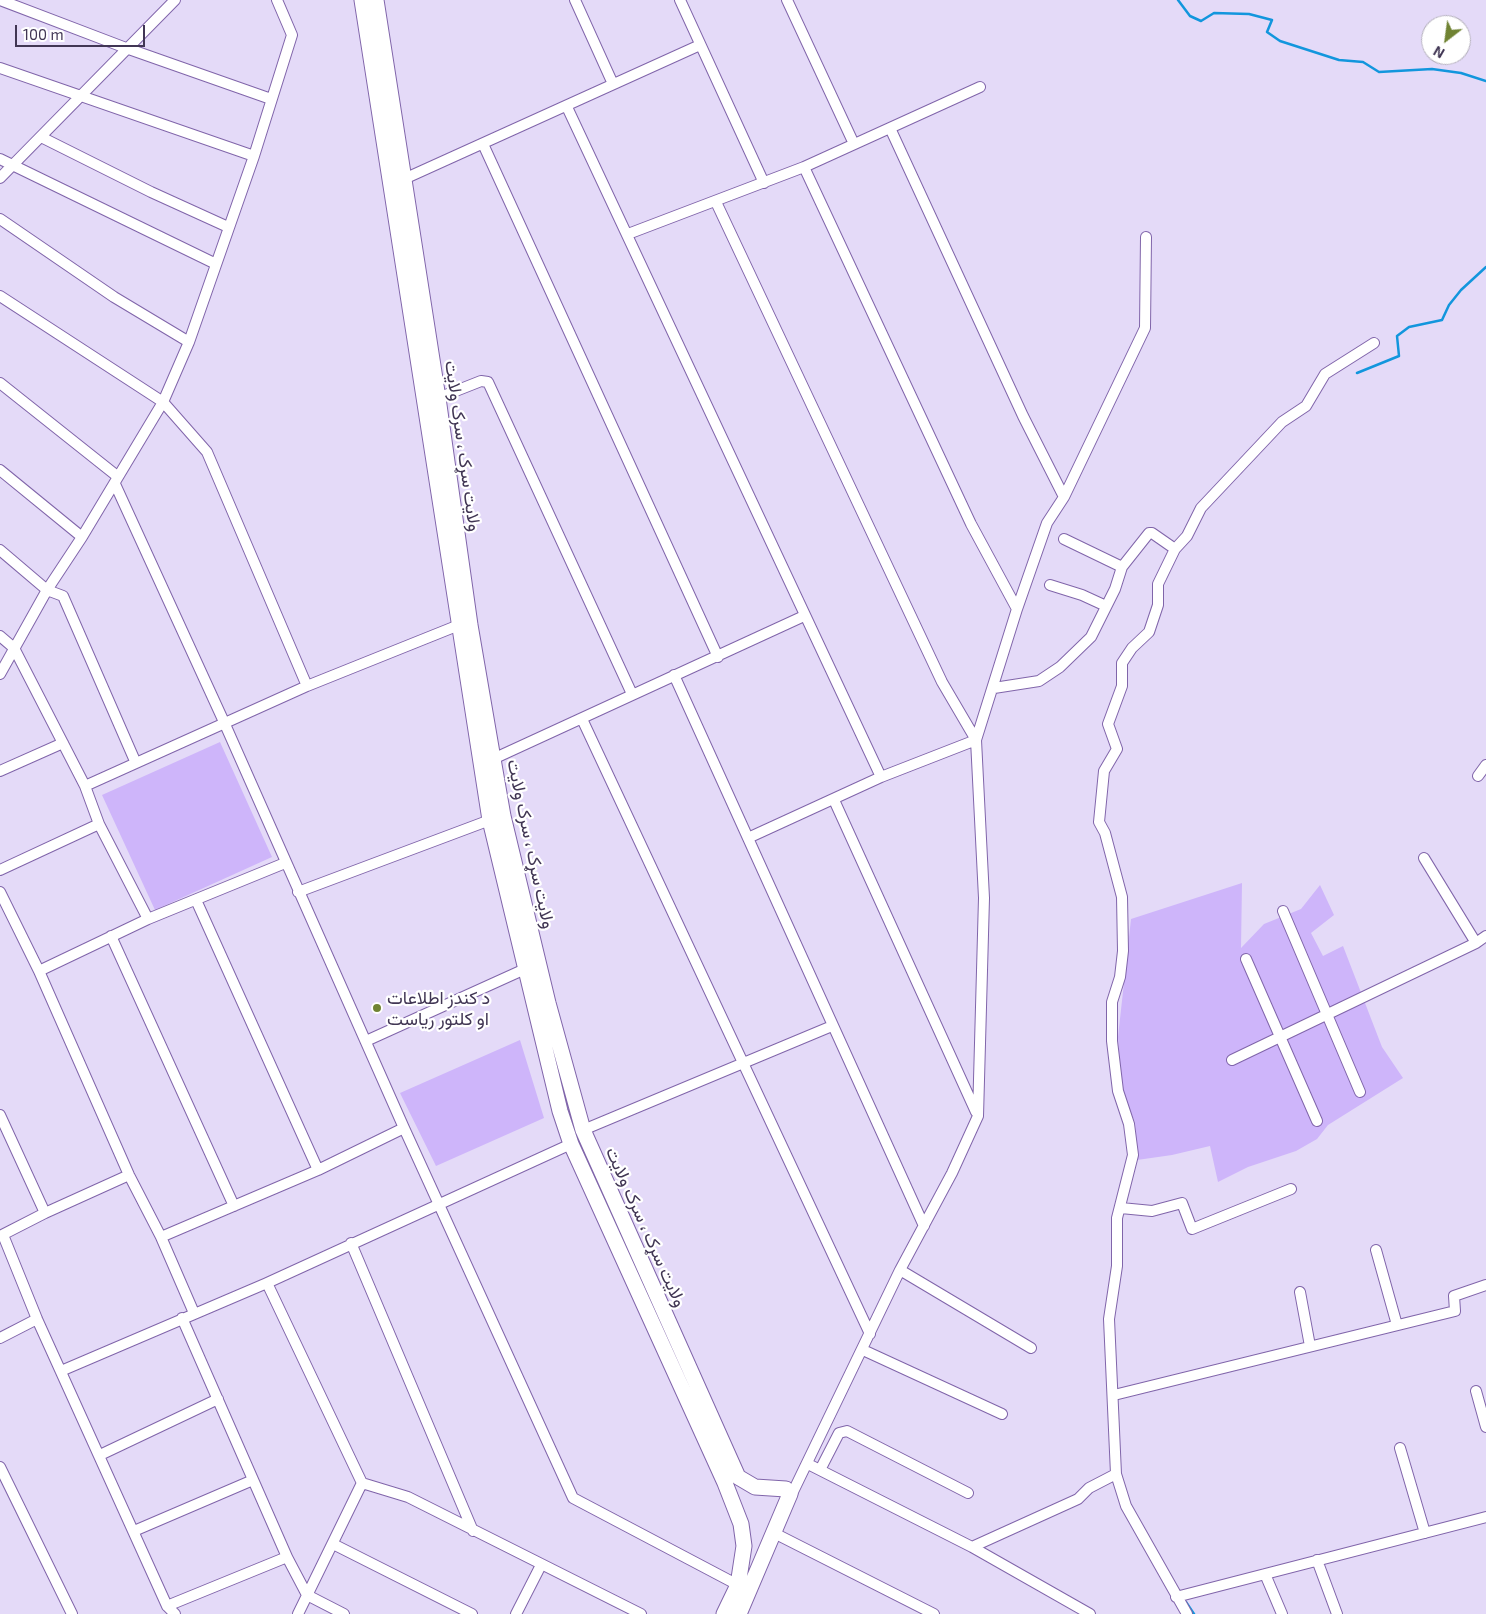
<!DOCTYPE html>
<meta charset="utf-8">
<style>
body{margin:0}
#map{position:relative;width:1486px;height:1614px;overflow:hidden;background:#e4daf8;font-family:"Exo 2",sans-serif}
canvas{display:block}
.north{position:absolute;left:1421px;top:15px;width:50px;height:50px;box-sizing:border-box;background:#fff;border:1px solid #b3afbb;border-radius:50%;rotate:210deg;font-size:14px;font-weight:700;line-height:20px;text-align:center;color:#413654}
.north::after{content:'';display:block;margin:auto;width:18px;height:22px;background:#708333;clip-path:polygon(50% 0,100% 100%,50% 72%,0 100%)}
.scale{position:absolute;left:15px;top:25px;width:130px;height:22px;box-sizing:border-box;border:2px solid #413654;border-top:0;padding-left:6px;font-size:15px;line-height:18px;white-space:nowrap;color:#413654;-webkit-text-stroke:4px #fff;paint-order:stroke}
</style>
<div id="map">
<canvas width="1486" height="1614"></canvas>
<div class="north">N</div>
<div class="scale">100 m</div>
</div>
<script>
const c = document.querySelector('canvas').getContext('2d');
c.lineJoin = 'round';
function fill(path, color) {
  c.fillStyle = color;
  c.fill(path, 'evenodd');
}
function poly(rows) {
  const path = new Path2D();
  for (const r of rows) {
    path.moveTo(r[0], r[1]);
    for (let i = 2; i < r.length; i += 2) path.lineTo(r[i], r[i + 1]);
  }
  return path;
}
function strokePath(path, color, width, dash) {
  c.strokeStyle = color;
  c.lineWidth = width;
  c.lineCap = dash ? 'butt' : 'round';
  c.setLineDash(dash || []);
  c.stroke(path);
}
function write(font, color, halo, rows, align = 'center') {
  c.font = font + ' "Exo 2",Vazirmatn,sans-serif';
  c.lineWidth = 4.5;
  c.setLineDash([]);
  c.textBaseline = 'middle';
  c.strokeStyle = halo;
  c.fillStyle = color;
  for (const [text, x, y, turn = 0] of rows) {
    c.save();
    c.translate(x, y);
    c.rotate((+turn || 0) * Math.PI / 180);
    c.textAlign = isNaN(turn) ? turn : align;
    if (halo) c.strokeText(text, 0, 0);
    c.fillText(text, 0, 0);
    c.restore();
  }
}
fill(poly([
 [220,742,272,857,155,910,102,795],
 [1242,883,1241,948,1264,924,1301,909,1320,885,1334,915,1311,933,1323,956,1343,946,1382,1047,1403,1078,1328,1125,1317,1139,1296,1151,1248,1167,1218,1182,1210,1146,1172,1155,1137,1160,1135,1122,1121,1089,1118,1037,1131,919],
 [520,1040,544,1118,436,1166,400,1093]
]), '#ceb5fa');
strokePath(poly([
 [1178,0,1190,16,1201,21,1214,13,1249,14,1272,20,1267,32,1280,41,1339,60,1363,62,1379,72,1432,69,1461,73,1486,81],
 [1357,373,1399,356,1397,336,1409,327,1442,320,1449,305,1461,290,1486,267],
 [1186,1602,1194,1614]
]), '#1296dd', 2.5);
const minor = poly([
 [0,0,126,48,271,99],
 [575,0,613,84],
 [680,0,764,183],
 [787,0,854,144],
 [0,68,254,156],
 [567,107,881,777],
 [890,128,1023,416,1064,497],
 [41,137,151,192,228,227],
 [483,144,718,657],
 [0,159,216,264],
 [804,167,971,524,1017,609],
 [0,178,175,0],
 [404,179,700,45],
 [716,202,942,682,976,740,881,777,748,838],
 [0,219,114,297,189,342],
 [628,234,804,167,980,87],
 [0,296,163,402,207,452,307,686],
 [0,383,117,476],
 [438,398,481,381,488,382,632,694],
 [0,470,82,537],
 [115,484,224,722,404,1128,573,1498,738,1585],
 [1064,539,1122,567],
 [0,550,47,590,63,596,135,761],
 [1050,585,1082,595,1106,606],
 [0,636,14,648,85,786,99,824,148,919],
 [0,674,47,590,82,537,163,402,189,342,254,156,292,35,277,0],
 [674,675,924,1226],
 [994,688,1039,681,1060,667,1091,637,1115,589,1122,567,1149,533,1152,533,1175,549],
 [582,719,870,1334],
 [493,759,804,616],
 [0,771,63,743],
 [1478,776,1486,765],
 [85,786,307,686,459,625],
 [834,800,976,1112],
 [1424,858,1476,943],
 [0,870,99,824],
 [0,892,39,971,129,1175,161,1237,318,1170,404,1128],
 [298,892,490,820],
 [196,900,318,1170],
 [1283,911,1360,1092],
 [111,936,234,1206],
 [1246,959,1317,1121],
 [39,971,148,919,285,863],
 [366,1041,525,969],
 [1232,1060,1476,943,1486,936],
 [0,1115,45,1213],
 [583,1130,832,1026],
 [1121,1208,1152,1211,1182,1203,1192,1229,1291,1189],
 [3,1235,37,1319,167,1606,175,1614],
 [0,1236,45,1213,129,1175],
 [161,1237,194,1313],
 [351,1243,473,1531],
 [1376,1250,1397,1325],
 [900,1270,1031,1348],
 [267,1283,362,1483,408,1497,641,1614],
 [1300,1292,1310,1346],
 [0,1338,37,1319],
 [863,1350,1002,1414],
 [61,1371,267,1283,571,1144],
 [1476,1391,1486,1427],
 [1114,1395,1455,1311,1454,1296,1486,1285],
 [1400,1448,1425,1533],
 [100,1455,218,1399],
 [808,1464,972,1547,1090,1614],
 [0,1467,72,1614],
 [820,1470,839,1433,847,1431,968,1493],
 [790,1498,900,1270,952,1173,978,1116,984,898,976,740,1017,609,1047,523,1064,497,1145,328,1146,237],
 [134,1531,253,1480],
 [774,1533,934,1614],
 [333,1544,472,1614],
 [972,1547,1078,1499,1089,1488,1116,1474],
 [287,1557,307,1595,344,1614],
 [1317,1560,1337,1614],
 [1265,1574,1282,1614],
 [1176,1597,1486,1517],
 [167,1606,287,1557,182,1318],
 [298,1614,362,1483],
 [516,1614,541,1565],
 [1187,1614,1126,1506,1116,1474,1109,1319,1117,1266,1117,1218,1133,1155,1129,1124,1118,1091,1112,1041,1112,1002,1120,977,1123,951,1122,897,1105,833,1099,822,1104,771,1117,749,1108,724,1122,686,1122,663,1132,648,1149,632,1158,605,1158,584,1175,549,1187,536,1201,508,1282,422,1306,406,1325,374,1374,343]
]);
const secondary = poly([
 [362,0,490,820,560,1111,571,1144,725,1483,741,1524,744,1546,738,1585,724,1614],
 [376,0,438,398,470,625,493,759,503,816,548,1003,583,1130,738,1477,755,1487,786,1489,790,1494,739,1614]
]);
strokePath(minor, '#8065aa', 12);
strokePath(secondary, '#8065aa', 17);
strokePath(minor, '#fff', 10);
strokePath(secondary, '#fff', 15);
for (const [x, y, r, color] of [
 [377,1008,5,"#708333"]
]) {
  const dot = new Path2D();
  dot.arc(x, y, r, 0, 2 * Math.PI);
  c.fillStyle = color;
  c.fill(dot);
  strokePath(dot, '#fff', 2);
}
write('18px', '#413654', '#fff', [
 ["ولایت سړک ، سرک ولایت",463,446,82],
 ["ولایت سړک ، سرک ولایت",531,844,78],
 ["ولایت سړک ، سرک ولایت",646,1227,66]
]);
write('18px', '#413654', '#fff', [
 ["د کندز اطلاعات",387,998],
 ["او کلتور ریاست",387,1019]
], 'left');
</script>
